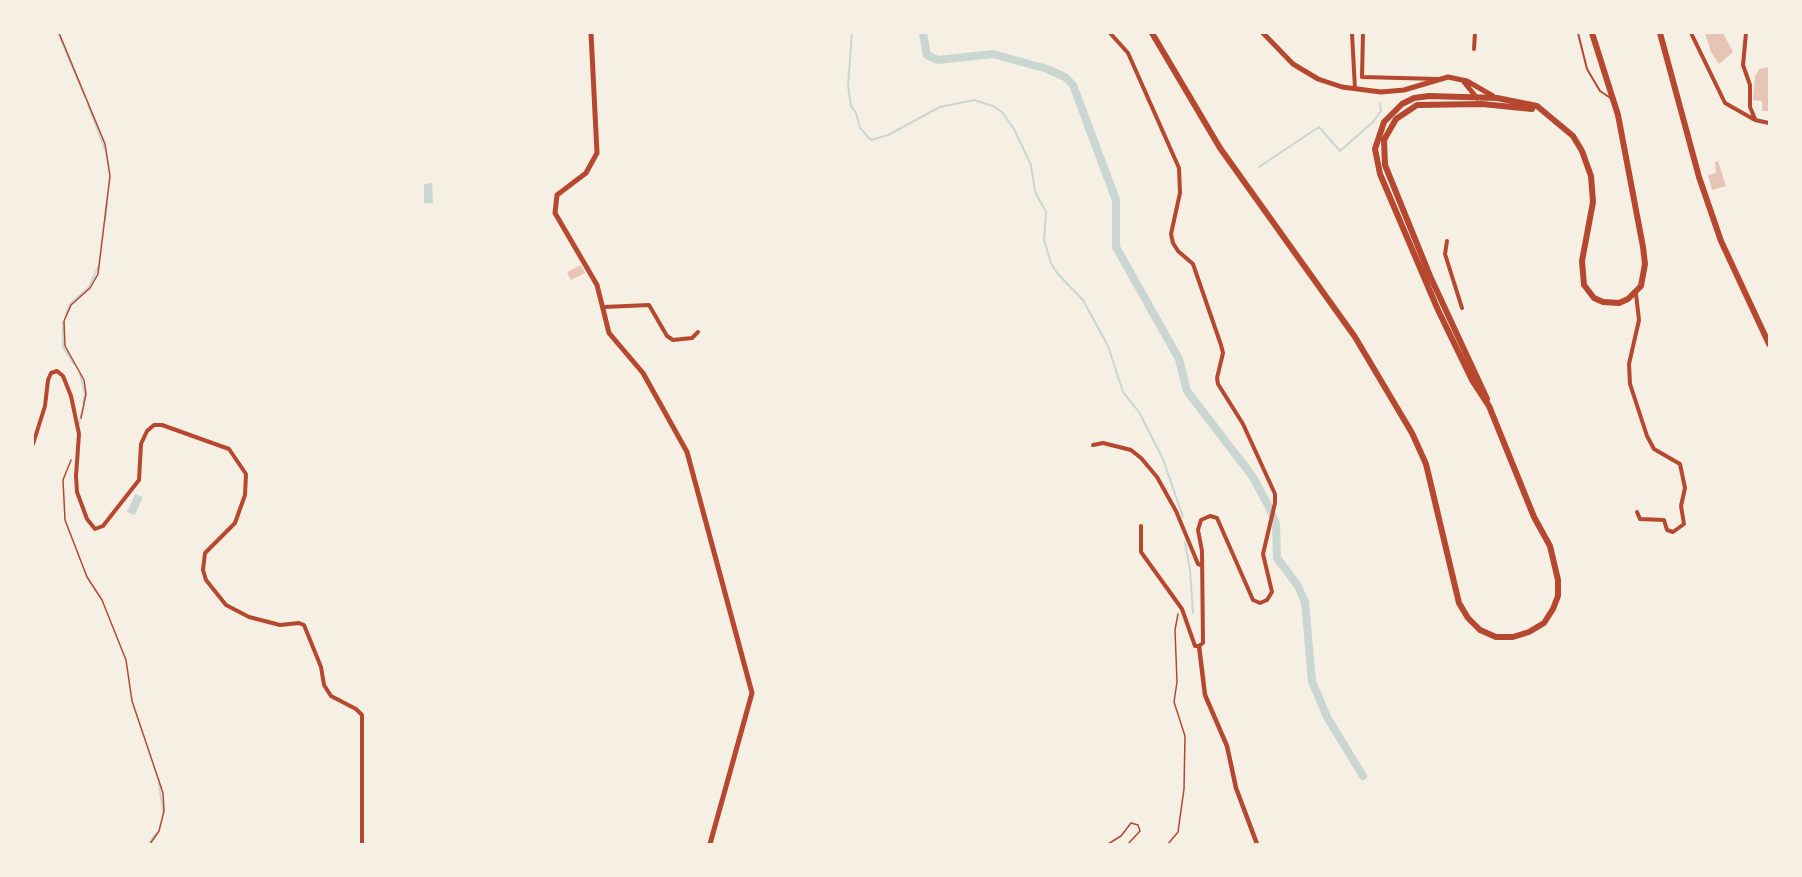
<!DOCTYPE html>
<style>
body{margin:0}
#map{position:relative;width:1802px;height:877px;overflow:hidden;background:#f6efe4;font-family:Signika,sans-serif}
canvas{display:block}
.frame{position:absolute;inset:0;border:34px solid #f6efe4;pointer-events:none}
</style>
<div id="map">
<canvas width="1802" height="877"></canvas>
<div class="frame"></div>
</div>
<script>
const c = document.querySelector('canvas').getContext('2d');
c.lineJoin = 'round';
function fill(path, color) {
  c.fillStyle = color;
  c.fill(path, 'evenodd');
}
function poly(rows) {
  const path = new Path2D();
  for (const r of rows) {
    path.moveTo(r[0], r[1]);
    for (let i = 2; i < r.length; i += 2) path.lineTo(r[i], r[i + 1]);
  }
  return path;
}
function strokePath(path, color, width, dash) {
  c.strokeStyle = color;
  c.lineWidth = width;
  c.lineCap = dash ? 'butt' : 'round';
  c.setLineDash(dash || []);
  c.stroke(path);
}
fill(poly([
 [432,183,433,203,424,203,424,184],
 [135,494,143,497,135,515,127,512]
]), '#c9d6d2');
strokePath(poly([
 [58,33,85,97],
 [852,33,848,85,851,106,856,113,860,128,871,140,888,135,940,107,974,100,993,106,1002,112,1014,129,1031,165,1035,192,1046,212,1044,240,1051,263,1057,273,1083,300,1108,346,1123,392,1139,412,1163,459,1183,517],
 [88,105,105,150],
 [1259,167,1319,127,1340,151,1373,122,1381,111,1380,104],
 [105,221,107,203],
 [66,314,70,304,89,287,99,265],
 [63,322,63,347,74,364],
 [80,374,85,394,83,403],
 [79,424,81,415],
 [1185,542,1190,570,1193,613],
 [159,784,163,811],
 [148,844,157,833]
]), '#c9d6d2', 2);
strokePath(poly([
 [923,33,927,55,938,60,993,54,1047,69,1065,77,1073,85,1116,200,1116,247,1179,359,1187,391,1253,477,1269,507,1276,524,1277,558,1298,586,1305,602,1312,681,1327,717,1363,776]
]), '#c9d6d2', 8);
fill(poly([
 [1705,33,1723,33,1733,52,1719,64,1711,52],
 [1769,67,1769,111,1762,111,1762,101,1753,100,1755,76,1759,69],
 [1718,161,1726,186,1712,190,1708,175,1716,173,1715,162],
 [581,265,585,273,571,280,567,272]
]), '#e6c5b7');
strokePath(poly([
 [59,33,105,144,110,176,98,274,90,288,71,305,64,321,65,346,84,380,86,394,81,418],
 [71,460,63,480,65,520,87,577,102,600,126,660,132,701,163,793,164,811,159,831,150,844],
 [1108,844,1121,836,1131,823,1138,825,1140,831,1128,844],
 [1168,844,1178,832,1184,789,1185,736,1174,702,1177,682,1175,630,1178,614]
]), '#b5482f', 1.5);
strokePath(poly([
 [1578,33,1587,69,1600,91,1612,99]
]), '#b5482f', 2);
strokePath(poly([
 [1110,33,1128,53,1179,168,1180,193,1171,234,1173,243,1178,251,1193,264,1221,345,1223,353,1217,378,1218,384,1243,424,1275,494,1275,503,1263,554,1272,592,1267,600,1260,603,1253,600,1217,518,1210,516,1201,520,1198,530,1202,551,1203,643,1199,646,1195,646,1182,609,1141,552,1141,526],
 [1352,33,1355,89],
 [1363,33,1362,77,1438,79],
 [1691,33,1725,103,1755,120,1769,123],
 [1746,33,1743,65,1750,85,1750,107,1755,119],
 [1474,49,1475,33],
 [1447,241,1445,254,1462,308],
 [1636,294,1639,320,1629,364,1630,384,1647,436,1654,449,1680,464,1685,488,1681,506,1684,524,1673,532,1667,530,1664,520,1640,519,1637,512],
 [604,307,649,305,667,336,673,340,692,338,698,332],
 [33,444,45,406,48,380,51,373,57,371,63,376,71,396,79,434,76,476,77,492,87,519,95,529,103,526,139,480,141,444,147,431,154,425,162,425,229,449,246,474,245,495,235,523,205,553,203,570,206,580,226,605,249,617,280,625,299,623,304,625,321,667,324,685,331,696,356,709,362,715,362,844],
 [1093,445,1103,443,1131,450,1141,458,1157,477,1176,511,1198,564,1201,565]
]), '#b5482f', 4);
strokePath(poly([
 [1199,646,1205,695,1227,746,1236,788,1257,844]
]), '#b5482f', 4.5);
strokePath(poly([
 [591,33,597,153,586,173,557,195,555,213,597,285,609,333,643,373,687,452,752,693,710,844],
 [1263,33,1293,64,1318,79,1342,87,1381,92,1404,90,1448,77,1467,81,1493,96],
 [1464,82,1477,98]
]), '#b5482f', 5);
strokePath(poly([
 [1152,33,1220,148,1355,337,1412,433,1426,464,1459,603,1468,618,1480,630,1496,637,1513,637,1529,632,1544,623,1553,609,1558,596,1558,580,1550,546,1534,517,1489,406,1472,380,1438,310,1380,174,1375,149,1384,122,1402,104,1414,98,1429,96,1497,98,1537,106,1573,136,1582,151,1591,176,1593,202,1582,261,1584,285,1594,298,1603,302,1619,303,1628,299,1641,286,1645,264,1643,247,1618,115,1592,33],
 [1660,33,1699,177,1721,241,1769,344],
 [1487,399,1430,276,1385,165,1384,140,1396,119,1417,105,1482,104,1532,109]
]), '#b5482f', 6);
</script>
